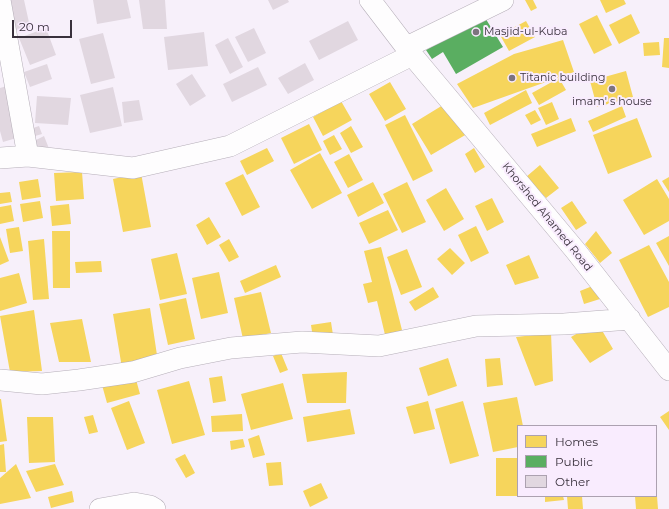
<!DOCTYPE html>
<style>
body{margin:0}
#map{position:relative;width:669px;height:509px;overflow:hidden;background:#f7f0fa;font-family:Montserrat,sans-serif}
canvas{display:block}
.legend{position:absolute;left:517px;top:425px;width:140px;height:72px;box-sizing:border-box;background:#f9ecfe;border:1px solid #aca1b0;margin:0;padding:5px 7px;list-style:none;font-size:12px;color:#39313c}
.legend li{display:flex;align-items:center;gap:8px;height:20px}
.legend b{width:20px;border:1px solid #aca1b0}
.scale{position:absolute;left:12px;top:20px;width:60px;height:18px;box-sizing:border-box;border:2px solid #39313c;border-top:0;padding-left:5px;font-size:12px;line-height:14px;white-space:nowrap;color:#39313c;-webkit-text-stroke:3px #f9ecfe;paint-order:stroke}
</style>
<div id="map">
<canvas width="669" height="509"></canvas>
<ul class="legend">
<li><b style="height:11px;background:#f6d55c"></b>Homes</li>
<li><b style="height:11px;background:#5aae61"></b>Public</li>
<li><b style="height:11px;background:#e1d7e0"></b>Other</li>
</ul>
<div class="scale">20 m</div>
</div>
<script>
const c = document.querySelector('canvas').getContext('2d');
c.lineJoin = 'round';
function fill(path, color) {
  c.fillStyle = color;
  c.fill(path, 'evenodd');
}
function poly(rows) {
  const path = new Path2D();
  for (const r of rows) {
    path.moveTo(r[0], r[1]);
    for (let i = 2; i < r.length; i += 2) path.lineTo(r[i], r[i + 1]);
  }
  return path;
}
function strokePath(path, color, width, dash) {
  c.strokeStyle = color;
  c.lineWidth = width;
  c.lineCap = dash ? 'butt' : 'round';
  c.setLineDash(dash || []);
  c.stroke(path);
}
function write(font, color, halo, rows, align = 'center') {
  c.font = font + ' Montserrat,sans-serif';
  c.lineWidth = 4;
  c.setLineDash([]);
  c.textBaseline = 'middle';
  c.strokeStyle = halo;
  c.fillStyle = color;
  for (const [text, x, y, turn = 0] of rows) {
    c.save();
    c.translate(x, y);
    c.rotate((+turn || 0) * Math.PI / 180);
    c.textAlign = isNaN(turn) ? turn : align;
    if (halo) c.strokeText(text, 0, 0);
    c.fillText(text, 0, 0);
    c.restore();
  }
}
fill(poly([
 [525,0,533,0,537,8,531,11],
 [600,0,624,0,626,4,606,13],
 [631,14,640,33,619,44,609,25],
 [597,15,612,45,594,54,579,24],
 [526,21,535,37,509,51,500,35],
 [664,38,669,38,669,68,662,67],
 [563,40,574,72,473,108,457,84,514,54],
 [659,42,660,55,644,56,643,43],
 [626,71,633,97,597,107,590,81],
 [559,78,566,90,539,105,532,93],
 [390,82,406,109,385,121,369,94],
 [526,90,532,103,490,125,484,113],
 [341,101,352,120,323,136,313,117],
 [448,102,467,134,431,155,412,124],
 [552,102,559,119,546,125,538,108],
 [622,106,626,117,593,132,588,121],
 [535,110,541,120,531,125,525,115],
 [405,115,433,171,413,181,385,125],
 [571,118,576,131,537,147,531,134],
 [637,118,652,157,608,174,593,135],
 [309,124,322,150,294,164,281,138],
 [351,126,363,147,351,153,340,133],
 [334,135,342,149,330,155,323,141],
 [267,148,274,161,247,175,240,161],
 [474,148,485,167,475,173,465,154],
 [320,153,342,193,312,209,290,170],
 [349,154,363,180,348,188,334,162],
 [540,165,559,188,546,198,526,177],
 [82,172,84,199,56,201,54,173],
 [141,173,151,227,123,232,113,179],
 [243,174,260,207,242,216,225,183],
 [669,177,669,192,662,181],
 [38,179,41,197,22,200,19,182],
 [657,179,669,199,669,221,644,235,623,200],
 [373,182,384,203,358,217,347,195],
 [407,182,426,222,402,233,383,194],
 [446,188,464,219,444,231,426,200],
 [10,192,12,202,0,204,0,193],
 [492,198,504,222,487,231,475,206],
 [40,201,43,218,23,222,20,204],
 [572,201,587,223,576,230,561,208],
 [69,204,71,224,52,226,50,206],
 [11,205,14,221,0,224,0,207],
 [388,210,398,230,369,244,359,223],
 [209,217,221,237,207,245,196,225],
 [476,226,489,253,471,262,458,235],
 [19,227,23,251,10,253,6,229],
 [52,231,70,231,70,288,53,288],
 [596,231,612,253,600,263,585,244],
 [669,236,669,266,656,243],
 [0,237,9,261,0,265],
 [44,239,49,299,33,300,28,241],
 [229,239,239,257,229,262,219,245],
 [649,245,669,282,669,307,648,317,619,260],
 [381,247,403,334,386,339,377,301,368,303,363,284,372,282,364,251],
 [450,248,465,263,452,275,437,259],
 [407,249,422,287,401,295,387,257],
 [177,253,187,294,160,300,151,259],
 [529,255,539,278,515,285,506,265],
 [101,261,102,272,76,273,75,262],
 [276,265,281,277,245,293,240,281],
 [219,272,228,313,201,319,192,278],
 [19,273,27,303,0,311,0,278],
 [595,285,600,299,584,304,580,291],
 [433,287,439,297,415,311,409,302],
 [261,292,271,333,243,339,234,298],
 [186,298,195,339,168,345,159,304],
 [150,308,158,362,122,368,113,314],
 [34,310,42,371,10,372,0,316],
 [82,319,91,362,59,362,50,323],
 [331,322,333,335,313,338,311,325],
 [597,322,613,349,590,363,571,337],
 [551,333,553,381,535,386,516,337],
 [281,353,288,370,280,373,273,356],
 [448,358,457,386,428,396,419,368],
 [500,358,503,385,487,387,485,359],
 [347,372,346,403,307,403,302,374],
 [135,376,140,394,107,403,102,385],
 [222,376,226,401,213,403,209,378],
 [189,381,205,435,172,444,157,390],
 [283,383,293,419,251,430,241,394],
 [517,397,523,426,518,426,518,447,493,452,483,403],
 [0,399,1,399,7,441,0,442],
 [129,401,145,443,127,450,111,408],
 [428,401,435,429,414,434,406,407],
 [463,401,479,456,450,464,435,409],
 [350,409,355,434,307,442,303,417],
 [669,411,669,430,660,417],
 [242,414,243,431,212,432,211,416],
 [93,415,98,432,89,434,84,417],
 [27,417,53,417,55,462,29,463],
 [259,435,265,455,253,458,248,439],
 [243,439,245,447,231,450,230,441],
 [4,444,6,472,0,472,0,445],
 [185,454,195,473,186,478,175,459],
 [496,458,518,458,518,496,496,496],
 [281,462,283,485,269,486,266,463],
 [16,464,31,498,0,504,0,478],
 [55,464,64,485,36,492,26,471],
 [321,483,328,498,310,507,303,491],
 [72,491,74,502,51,508,48,497],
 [545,496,563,496,564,500,545,502],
 [567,496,582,496,583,509,568,509],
 [635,496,657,496,658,509,636,509]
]), '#f6d55c');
fill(poly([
 [484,16,503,47,456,74,443,52,432,59,426,50]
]), '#5aae61');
fill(poly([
 [9,0,24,0,30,27,16,30],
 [93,0,127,0,131,18,97,24],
 [139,0,165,0,167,29,143,29],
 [268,0,288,0,289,2,273,10],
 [348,21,358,40,319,60,309,41],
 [46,28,56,55,30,65,19,38],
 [254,28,266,53,248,62,235,37],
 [204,32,208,66,168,70,164,37],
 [103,33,115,78,91,84,79,39],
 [228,38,243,67,230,74,215,45],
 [305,63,314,80,288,94,278,78],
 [47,64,52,79,30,87,24,72],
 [258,67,267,85,232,102,223,84],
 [192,74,206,96,190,106,176,84],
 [7,86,20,137,3,142,0,131,0,88],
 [113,87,122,126,90,133,80,95],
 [37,96,71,98,68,125,35,123],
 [139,100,143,120,124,123,122,102],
 [39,126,42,134,35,136,33,128],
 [44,136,50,151,41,156,34,141]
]), '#e1d7e0');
const minor = poly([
 [0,0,28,156],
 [370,0,412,55,575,250,669,370],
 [407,47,503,0],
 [0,158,28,156,133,168,230,146,412,55],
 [0,380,42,384,79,380,133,372,180,358,231,348,302,342,379,346,476,326,564,324,630,319],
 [100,509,134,503,150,506,155,509]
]);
strokePath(minor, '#b5aeb8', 22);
strokePath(minor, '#fefdfe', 21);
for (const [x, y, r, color] of [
 [476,32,4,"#7c747e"],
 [512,78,4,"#7c747e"],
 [612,89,4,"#7c747e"]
]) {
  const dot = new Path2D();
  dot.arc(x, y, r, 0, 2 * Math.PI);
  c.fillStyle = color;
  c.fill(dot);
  strokePath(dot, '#f9ecfe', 1.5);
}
write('11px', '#39313c', '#f9ecfe', [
 ["Masjid-ul-Kuba",484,32],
 ["Titanic building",520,78],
 ["imam' s house",612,102,"center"]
], 'left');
write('11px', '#39313c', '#f9ecfe', [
 ["Khorshed Ahamed Road",547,217,51]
]);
</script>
